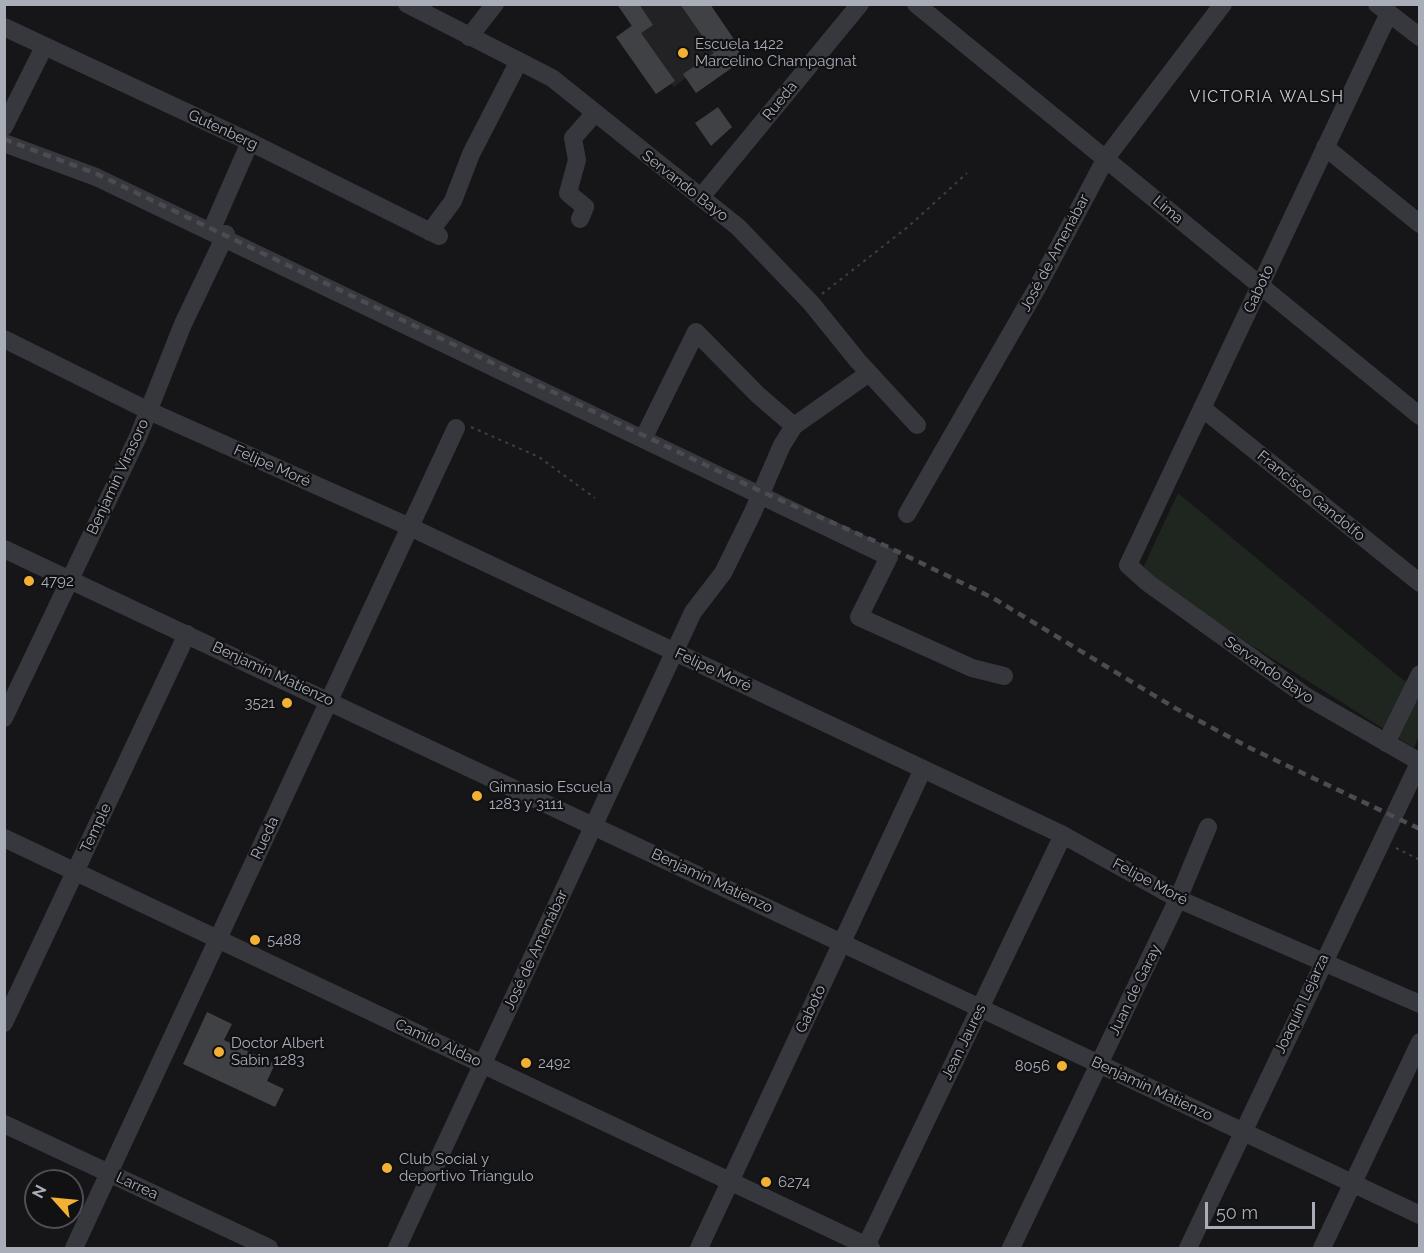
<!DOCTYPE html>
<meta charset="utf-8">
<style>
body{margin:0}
#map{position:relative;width:1424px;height:1253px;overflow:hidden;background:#161618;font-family:Raleway,sans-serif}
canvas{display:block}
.frame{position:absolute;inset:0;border:6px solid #a8adb8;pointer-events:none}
.north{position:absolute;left:24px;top:1169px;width:60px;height:60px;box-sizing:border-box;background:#111113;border:2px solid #4d4f55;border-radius:50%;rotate:297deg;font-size:16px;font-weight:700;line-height:24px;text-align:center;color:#a8adb8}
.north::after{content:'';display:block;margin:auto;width:21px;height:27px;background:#f2b134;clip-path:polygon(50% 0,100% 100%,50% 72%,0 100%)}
.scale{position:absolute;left:1205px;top:1202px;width:110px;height:27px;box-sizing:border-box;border:3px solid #a8adb8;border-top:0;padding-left:8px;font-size:18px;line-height:21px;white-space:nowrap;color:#a8adb8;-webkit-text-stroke:4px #111113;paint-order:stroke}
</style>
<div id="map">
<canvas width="1424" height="1253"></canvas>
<div class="frame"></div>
<div class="north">N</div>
<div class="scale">50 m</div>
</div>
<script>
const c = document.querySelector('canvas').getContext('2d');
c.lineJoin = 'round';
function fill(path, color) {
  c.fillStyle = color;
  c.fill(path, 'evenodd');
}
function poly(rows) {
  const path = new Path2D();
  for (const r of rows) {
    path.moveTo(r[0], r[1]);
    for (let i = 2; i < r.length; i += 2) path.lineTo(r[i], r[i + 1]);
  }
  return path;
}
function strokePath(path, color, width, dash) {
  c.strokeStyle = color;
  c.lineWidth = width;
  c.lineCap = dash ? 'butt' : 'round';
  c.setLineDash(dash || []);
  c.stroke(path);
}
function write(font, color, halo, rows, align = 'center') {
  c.font = font + ' Raleway,sans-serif';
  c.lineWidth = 4.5;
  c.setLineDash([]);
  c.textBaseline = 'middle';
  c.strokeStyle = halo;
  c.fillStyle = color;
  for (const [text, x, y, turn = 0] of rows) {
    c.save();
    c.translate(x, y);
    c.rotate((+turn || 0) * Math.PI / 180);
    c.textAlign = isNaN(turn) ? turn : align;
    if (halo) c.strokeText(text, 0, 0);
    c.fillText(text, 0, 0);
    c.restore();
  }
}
fill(poly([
 [617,5,710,5,740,48,737,59,730,63,733,67,696,93,686,78,674,87,671,84,656,94,616,37,631,25]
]), '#222225');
fill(poly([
 [1178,493,1419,693,1419,736,1414,748,1251,645,1142,570]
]), '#1e261f');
fill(poly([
 [617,4,639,4,653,25,641,33,675,81,656,94,616,37,632,26],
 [680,4,710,4,740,48,737,59,730,63,733,67,696,93,683,74,714,53],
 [718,107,732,127,711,146,695,123],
 [207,1012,232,1024,224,1040,275,1064,267,1081,284,1089,275,1107,183,1064]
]), '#404145');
strokePath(poly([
 [822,294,909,226,967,173],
 [471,427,539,457,595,498],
 [1396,848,1420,860]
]), '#3d3f44', 2, [3, 4.5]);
strokePath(poly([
 [407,4,552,78,738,227,811,303,858,361,917,425],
 [916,4,1420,416],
 [1377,4,1420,37],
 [1389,13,1128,565,1148,583,1307,697,1420,762],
 [4,27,250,142,439,236],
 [469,37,495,4],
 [4,127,44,47],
 [4,143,96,177,889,557,859,617,972,668,1004,676],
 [1325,147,1420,224],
 [701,197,860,4],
 [580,219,585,207,568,193,577,160,573,138,594,114],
 [211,231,250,142],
 [430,232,453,201,471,154,519,61],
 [4,339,149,411,410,527,1063,835,1178,899,1420,1004],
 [1202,408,1420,583],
 [643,439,696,332,758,395,794,426],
 [907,514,1037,288,1106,158,1223,4],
 [4,549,1420,1215],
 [4,718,138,437,183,324,226,234],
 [1386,743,1420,674],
 [4,838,871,1248],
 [4,1023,187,634],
 [4,1124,269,1248],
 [74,1248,456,428],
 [397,1248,693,612,723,573,753,512,782,445,794,426,869,373],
 [699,1248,923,769],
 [865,1248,1063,835],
 [1011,1248,1178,899,1208,827],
 [1188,1248,1420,761],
 [1322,1248,1420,1042]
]), '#37383d', 18);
strokePath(poly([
 [4,139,97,174,760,491,886,546,993,598,1175,708,1250,748,1420,829]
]), '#4a4c52', 4.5, [8, 6]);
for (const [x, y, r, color] of [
 [683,53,6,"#f2b134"],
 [29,581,6,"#f2b134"],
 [287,703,6,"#f2b134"],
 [477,796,6,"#f2b134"],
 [255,940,6,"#f2b134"],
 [219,1052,6,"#f2b134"],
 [526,1063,6,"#f2b134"],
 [1062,1066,6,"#f2b134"],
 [387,1168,6,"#f2b134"],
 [766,1182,6,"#f2b134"]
]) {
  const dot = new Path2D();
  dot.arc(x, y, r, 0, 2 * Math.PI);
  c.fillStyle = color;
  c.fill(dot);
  strokePath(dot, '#111113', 2);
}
write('15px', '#a8adb8', '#111113', [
 ["Escuela 1422",695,44],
 ["Marcelino Champagnat",695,61],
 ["4792",41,581],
 ["3521",275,703,"right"],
 ["Gimnasio Escuela",489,787],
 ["1283 y 3111",489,804],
 ["5488",267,940],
 ["Doctor Albert",231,1043],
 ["Sabin 1283",231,1060],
 ["2492",538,1063],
 ["8056",1050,1066,"right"],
 ["Club Social y",399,1159],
 ["deportivo Triangulo",399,1176],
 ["6274",778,1182]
], 'left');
write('15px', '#a8adb8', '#111113', [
 ["Rueda",780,101,-51],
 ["Gutenberg",223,130,25],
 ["Servando Bayo",685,186,38],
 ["Lima",1168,210,40],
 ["José de Amenábar",1055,253,-62],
 ["Gaboto",1259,289,-65],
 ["Felipe Moré",272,466,24],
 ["Benjamín Virasoro",118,477,-65],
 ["Francisco Gandolfo",1311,496,39],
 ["Felipe Moré",713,670,25],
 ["Servando Bayo",1269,670,35],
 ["Benjamín Matienzo",273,674,25],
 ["Temple",96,828,-65],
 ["Rueda",265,838,-65],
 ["Benjamín Matienzo",712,881,25],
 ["Felipe Moré",1150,882,28],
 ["José de Amenábar",536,950,-65],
 ["Juan de Garay",1135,990,-64],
 ["Joaquín Lejarza",1302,1004,-65],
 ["Gaboto",811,1009,-65],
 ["Jean Jaures",964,1042,-64],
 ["Camilo Aldao",438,1043,25],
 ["Benjamín Matienzo",1152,1089,25],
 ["Larrea",137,1186,25]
]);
c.letterSpacing = '1.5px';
write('16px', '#c9ccd4', '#111113', [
 ["VICTORIA WALSH",1267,97]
]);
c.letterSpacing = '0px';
</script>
